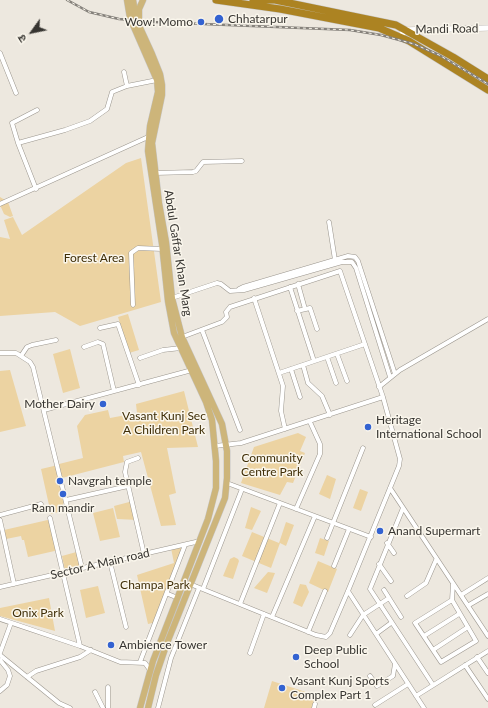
<!DOCTYPE html>
<meta charset="utf-8">
<style>
body{margin:0}
#map{position:relative;width:488px;height:708px;overflow:hidden;background:#ede8df;font-family:Lato,"Noto Sans Devanagari",sans-serif}
canvas{display:block}
.north{position:absolute;left:12px;top:12px;width:40px;height:40px;-webkit-text-stroke:3px #faf6ec;paint-order:stroke;rotate:237deg;font-size:11px;font-weight:700;line-height:16px;text-align:center;color:#373531}
.north::after{content:'';display:block;margin:auto;width:14px;height:18px;background:#373531;clip-path:polygon(50% 0,100% 100%,50% 72%,0 100%)}
</style>
<div id="map">
<canvas width="488" height="708"></canvas>
<div class="north">उ</div>
</div>
<script>
const c = document.querySelector('canvas').getContext('2d');
c.lineJoin = 'round';
function fill(path, color) {
  c.fillStyle = color;
  c.fill(path, 'evenodd');
}
function poly(rows) {
  const path = new Path2D();
  for (const r of rows) {
    path.moveTo(r[0], r[1]);
    for (let i = 2; i < r.length; i += 2) path.lineTo(r[i], r[i + 1]);
  }
  return path;
}
function strokePath(path, color, width, dash) {
  c.strokeStyle = color;
  c.lineWidth = width;
  c.lineCap = dash ? 'butt' : 'round';
  c.setLineDash(dash || []);
  c.stroke(path);
}
function write(font, color, halo, rows, align = 'center') {
  c.font = font + ' Lato,sans-serif';
  c.lineWidth = 3;
  c.setLineDash([]);
  c.textBaseline = 'middle';
  c.strokeStyle = halo;
  c.fillStyle = color;
  for (const [text, x, y, turn = 0] of rows) {
    c.save();
    c.translate(x, y);
    c.rotate((+turn || 0) * Math.PI / 180);
    c.textAlign = isNaN(turn) ? turn : align;
    if (halo) c.strokeText(text, 0, 0);
    c.fillText(text, 0, 0);
    c.restore();
  }
}
fill(poly([
 [141,158,161,302,80,326,55,312,0,316,0,237,10,239,4,220,13,217,22,235,126,163],
 [0,197,8,202,13,216,10,217,4,214,0,205],
 [128,314,139,350,129,353,118,317],
 [70,349,80,388,63,393,53,354],
 [10,370,26,426,0,432,0,371],
 [184,391,198,447,167,448,176,493,169,495,176,525,161,526,141,452,123,456,124,462,62,478,59,464,83,458,77,426,85,415,108,410,110,418,137,413,136,404],
 [298,433,306,437,300,451,305,453,293,483,287,482,280,495,241,483,254,447],
 [58,465,66,498,62,506,62,511,51,514,41,469],
 [327,475,336,479,330,499,319,494],
 [360,489,368,492,361,511,353,508],
 [133,501,138,520,117,519,114,506],
 [251,507,261,511,252,530,245,528],
 [113,508,120,537,100,541,93,513],
 [52,519,59,550,28,557,24,540,22,540,21,536,6,539,4,530],
 [286,522,294,525,286,546,280,543,271,568,242,556,252,532,279,543],
 [320,538,329,541,324,556,315,553],
 [186,545,157,622,148,624,137,575,174,563,171,548],
 [80,551,84,567,65,571,62,556],
 [234,557,238,559,239,561,233,579,223,576,230,559],
 [318,561,337,569,328,592,309,583],
 [268,572,275,573,267,593,254,588],
 [300,584,306,585,309,592,302,607,293,603],
 [98,586,105,613,86,618,80,590],
 [49,598,55,631,0,616,0,608],
 [272,681,315,695,312,708,264,708]
]), '#ecd3a2');
const street = poly([
 [0,53,16,93],
 [124,72,127,86],
 [18,143,12,123,37,110],
 [155,173,193,172,196,171,203,162,242,161],
 [36,189,18,143,65,130,90,121,107,109,112,92,127,86,157,80],
 [0,204,148,137],
 [329,222,335,260],
 [298,284,305,309],
 [290,287,314,361],
 [239,289,243,287,348,256,355,257,358,261,395,374],
 [172,298,217,283,221,284,230,291,244,290,342,262,352,262,356,268,390,377],
 [254,298,283,386,281,411,285,429],
 [133,305,131,253,138,248,162,249],
 [297,311,310,308,317,329],
 [100,328,118,324,139,385],
 [202,330,240,430],
 [182,337,222,322,227,317,226,312,230,307,340,271,383,397,400,459,399,466,348,591,330,633,326,637,316,635,190,584],
 [84,347,98,342,103,344,114,391],
 [0,353,16,353,30,362,33,367,82,568],
 [337,354,347,381],
 [21,356,27,347,32,345,56,340],
 [327,357,336,383],
 [140,358,163,350,181,348],
 [303,365,308,383,322,396,330,415],
 [291,369,300,397],
 [279,373,365,344],
 [379,387,400,370,488,319],
 [44,410,192,370],
 [215,446,241,443,383,397],
 [138,458,127,462,125,472,144,554],
 [227,483,371,537],
 [390,488,488,636],
 [66,500,128,486],
 [403,508,370,589,433,685],
 [296,509,320,454,320,444,310,422],
 [0,515,41,504],
 [50,518,80,646],
 [0,520,14,584],
 [327,538,363,448],
 [387,543,394,553],
 [110,562,126,627],
 [379,564,391,581],
 [334,566,349,529],
 [0,587,200,541],
 [203,589,242,489],
 [384,590,401,617],
 [348,591,424,708],
 [168,594,178,598],
 [461,595,488,578],
 [407,596,426,583,436,560],
 [452,600,415,623,441,662,476,641,452,600,453,584],
 [240,604,280,503],
 [469,605,488,594],
 [272,617,315,516],
 [0,619,80,646,120,662,145,663,150,670],
 [308,632,325,591],
 [376,634,391,623],
 [350,635,363,615,389,598],
 [424,636,459,614],
 [433,650,468,627],
 [0,653,11,623],
 [250,653,264,614],
 [0,655,59,703,70,708],
 [477,657,488,673],
 [0,660,8,670,10,676,7,685,0,691],
 [140,662,185,545],
 [465,665,488,699],
 [370,676,377,686,393,676,395,664],
 [27,677,36,671,80,657,91,650],
 [95,692,103,708],
 [416,696,488,651],
 [375,705,408,684],
 [108,708,108,687],
 [158,708,171,658,199,588],
 [314,708,315,704]
]);
const secondary = poly([
 [400,36,406,30,488,28]
]);
const primary = poly([
 [127,0,130,18,157,80,158,92,150,126,148,151,162,244,168,301,174,333,206,402,212,420,216,461,216,488,208,519,153,661,140,708],
 [133,0,136,19,152,54,160,74,162,85,162,95,152,143,159,203,166,242,172,298,182,337,222,424,227,451,227,478,225,498,167,643,156,675,148,708],
 [139,18,139,9,143,0]
]);
const highway = poly([
 [216,0,280,9,379,28,409,41,488,90],
 [253,0,275,0,396,25,453,57,488,79]
]);
strokePath(street, '#9b968e', 5);
strokePath(secondary, '#9b968e', 6);
strokePath(primary, '#c7c6c5', 7);
strokePath(highway, '#c7c6c5', 8);
strokePath(street, '#fff', 4);
strokePath(secondary, '#fff', 5.5);
strokePath(primary, '#cdb57a', 6);
strokePath(highway, '#ac8322', 7);
const rail = poly([
 [67,0,89,12,119,19,154,22,350,30,381,35,414,44,439,55,488,84]
]);
strokePath(rail, '#85817b', 2.5);
strokePath(rail, '#faf6ec', 1, [3]);
for (const [x, y, r, color] of [
 [219,19,5,"#3362d1"],
 [201,22,4,"#3362d1"],
 [103,404,4,"#3362d1"],
 [368,427,4,"#3362d1"],
 [60,481,4,"#3362d1"],
 [63,494,4,"#3362d1"],
 [380,531,4,"#3362d1"],
 [111,645,4,"#3362d1"],
 [296,657,4,"#3362d1"],
 [282,688,4,"#3362d1"]
]) {
  const dot = new Path2D();
  dot.arc(x, y, r, 0, 2 * Math.PI);
  c.fillStyle = color;
  c.fill(dot);
  strokePath(dot, '#faf6ec', 1.5);
}
write('12px', '#373531', '#faf6ec', [
 ["Chhatarpur",228,19],
 ["Wow! Momo",193,22,"right"],
 ["Mother Dairy",95,404,"right"],
 ["Heritage",376,420],
 ["International School",376,434],
 ["Navgrah temple",68,481],
 ["Ram mandir",63,508,"center"],
 ["Anand Supermart",388,531],
 ["Ambience Tower",119,645],
 ["Deep Public",304,650],
 ["School",304,664],
 ["Vasant Kunj Sports",290,681],
 ["Complex Part 1",290,695]
], 'left');
write('12px', '#373531', '#faf6ec', [
 ["Mandi Road",447,29,-1],
 ["Abdul Gaffar Khan Marg",178,253,81],
 ["Sector A Main road",100,564,-13]
]);
write('12px', '#3f2e07', '#faf6ec', [
 ["Forest Area",94,258],
 ["Vasant Kunj Sec",164,416],
 ["A Children Park",164,430],
 ["Community",272,458],
 ["Centre Park",272,472],
 ["Champa Park",155,585],
 ["Onix Park",38,613]
]);
</script>
